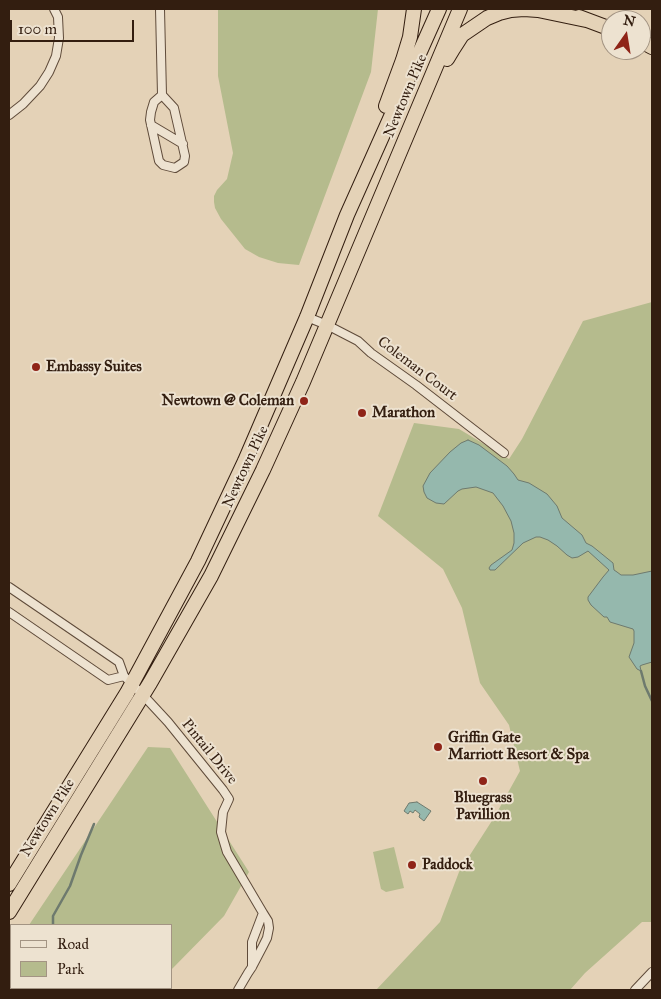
<!DOCTYPE html>
<style>
body{margin:0}
#map{position:relative;width:661px;height:999px;overflow:hidden;background:#e4d2b7;font-family:"IM FELL Great Primer",serif}
canvas{display:block}
.frame{position:absolute;inset:0;border:10px solid #331e10;pointer-events:none}
.legend{position:absolute;left:10px;top:924px;width:162px;height:65px;box-sizing:border-box;background:#ede2d0;border:1px solid #a39483;margin:0;padding:6px 9px;list-style:none;font-size:15px;color:#331e10}
.legend li{display:flex;align-items:center;gap:10px;height:25px}
.legend b{width:25px;border:1px solid #a39483}
.north{position:absolute;left:601px;top:10px;width:50px;height:50px;box-sizing:border-box;background:#ede2d0;border:1px solid #a39483;border-radius:50%;rotate:13deg;font-size:14px;font-weight:700;line-height:20px;text-align:center;color:#331e10}
.north::after{content:'';display:block;margin:auto;width:18px;height:22px;background:#8f2418;clip-path:polygon(50% 0,100% 100%,50% 72%,0 100%)}
.scale{position:absolute;left:10px;top:20px;width:124px;height:22px;box-sizing:border-box;border:2px solid #331e10;border-top:0;padding-left:6px;font-size:15px;line-height:18px;white-space:nowrap;color:#331e10;-webkit-text-stroke:4px #ede2d0;paint-order:stroke}
</style>
<div id="map">
<canvas width="661" height="999"></canvas>
<div class="frame"></div>
<ul class="legend">
<li><b style="height:6px;background:#ede2d0"></b>Road</li>
<li><b style="height:14px;background:#b5bb8d"></b>Park</li>
</ul>
<div class="north">N</div>
<div class="scale">100 m</div>
</div>
<script>
const c = document.querySelector('canvas').getContext('2d');
c.lineJoin = 'round';
function fill(path, color) {
  c.fillStyle = color;
  c.fill(path, 'evenodd');
}
function poly(rows) {
  const path = new Path2D();
  for (const r of rows) {
    path.moveTo(r[0], r[1]);
    for (let i = 2; i < r.length; i += 2) path.lineTo(r[i], r[i + 1]);
  }
  return path;
}
function strokePath(path, color, width, dash) {
  c.strokeStyle = color;
  c.lineWidth = width;
  c.lineCap = dash ? 'butt' : 'round';
  c.setLineDash(dash || []);
  c.stroke(path);
}
function write(font, color, halo, rows, align = 'center') {
  c.font = font + ' "IM FELL Great Primer",serif';
  c.lineWidth = 4;
  c.setLineDash([]);
  c.textBaseline = 'middle';
  c.strokeStyle = halo;
  c.fillStyle = color;
  for (const [text, x, y, turn = 0] of rows) {
    c.save();
    c.translate(x, y);
    c.rotate((+turn || 0) * Math.PI / 180);
    c.textAlign = isNaN(turn) ? turn : align;
    if (halo) c.strokeText(text, 0, 0);
    c.fillText(text, 0, 0);
    c.restore();
  }
}
fill(poly([
 [218,9,378,9,371,72,299,265,278,263,259,257,245,249,221,219,215,208,214,202,214,196,217,190,227,179,233,153,218,76],
 [652,302,652,922,642,922,585,973,570,990,376,990,440,922,459,872,495,816,520,771,509,725,480,683,462,608,443,569,378,516,414,423,459,429,509,459,522,439,583,321],
 [148,747,170,748,249,872,224,916,171,970,171,925,29,925],
 [394,847,404,888,386,892,381,889,373,852],
 [11,954,11,988,155,988,152,990,9,990,9,958]
]), '#b5bb8d');
const water = poly([
 [468,440,479,445,507,466,514,474,518,480,529,483,547,494,557,506,562,518,582,535,586,543,592,546,613,563,614,570,617,572,621,575,633,575,652,571,652,662,642,665,640,666,641,671,637,669,629,657,634,643,634,631,633,629,610,622,607,617,604,617,591,605,588,600,588,597,603,577,609,570,588,551,578,557,572,558,567,555,557,546,548,540,540,537,536,537,523,543,495,570,490,570,489,568,491,565,512,550,514,543,514,533,511,521,503,506,493,493,476,487,462,489,458,491,444,504,436,503,427,498,424,492,423,486,430,473,450,452,461,443,468,440],
 [417,802,431,811,424,821,419,817,420,814,415,810,413,813,410,811,408,814,404,811,409,803,417,802]
]);
fill(water, '#95b8ad');
strokePath(water, '#6e7a6e', 1);
strokePath(poly([
 [641,671,645,686,652,701],
 [53,925,53,916,70,886,81,855,94,824],
 [28,990,29,988]
]), '#6e7a6e', 2.5);
const street = poly([
 [160,9,162,95],
 [162,95,174,108,185,156,184,162,175,168,163,165,159,161,150,120,151,112,154,102,162,95],
 [9,115,23,104,40,86,49,72,56,56,59,38,58,17,54,9],
 [151,125,183,144],
 [307,317,327,325,358,341,371,353,416,385,504,453],
 [9,587,119,662,124,676,143,695,168,722,223,790,229,799,223,812,221,832,227,852,263,913],
 [9,612,108,680,124,676],
 [238,990,248,973,252,967,263,946,267,938,269,928,268,921,263,913,252,942,252,967],
 [635,990,652,972]
]);
const highway = poly([
 [579,17,611,29],
 [641,41,652,47],
 [447,59,453,49,462,35,487,18,499,13,511,10,524,9,538,10,586,20],
 [386,106,403,60,410,37,414,9],
 [9,884,127,693,198,561,245,461,307,317,347,215,439,9],
 [9,912,150,683,211,576,263,470,303,382,460,9]
]);
strokePath(street, '#5f4b3a', 10);
strokePath(highway, '#331e10', 16);
strokePath(street, '#ede2d0', 8);
strokePath(highway, '#e4d2b7', 14);
for (const [x, y, r, color] of [
 [36,367,5,"#8f2418"],
 [304,401,5,"#8f2418"],
 [362,413,5,"#8f2418"],
 [438,747,5,"#8f2418"],
 [483,781,5,"#8f2418"],
 [412,865,5,"#8f2418"]
]) {
  const dot = new Path2D();
  dot.arc(x, y, r, 0, 2 * Math.PI);
  c.fillStyle = color;
  c.fill(dot);
  strokePath(dot, '#ede2d0', 2);
}
write('15px', '#331e10', '#ede2d0', [
 ["Newtown Pike",406,96,-67],
 ["Coleman Court",417,369,37],
 ["Newtown Pike",246,467,-65],
 ["Pintail Drive",209,752,51],
 ["Newtown Pike",48,818,-58]
]);
write('bold 15px', '#331e10', '#ede2d0', [
 ["Embassy Suites",46,367],
 ["Newtown @ Coleman",294,401,"right"],
 ["Marathon",372,413],
 ["Griffin Gate",448,738],
 ["Marriott Resort & Spa",448,755],
 ["Bluegrass",483,798,"center"],
 ["Pavillion",483,815,"center"],
 ["Paddock",422,865]
], 'left');
</script>
